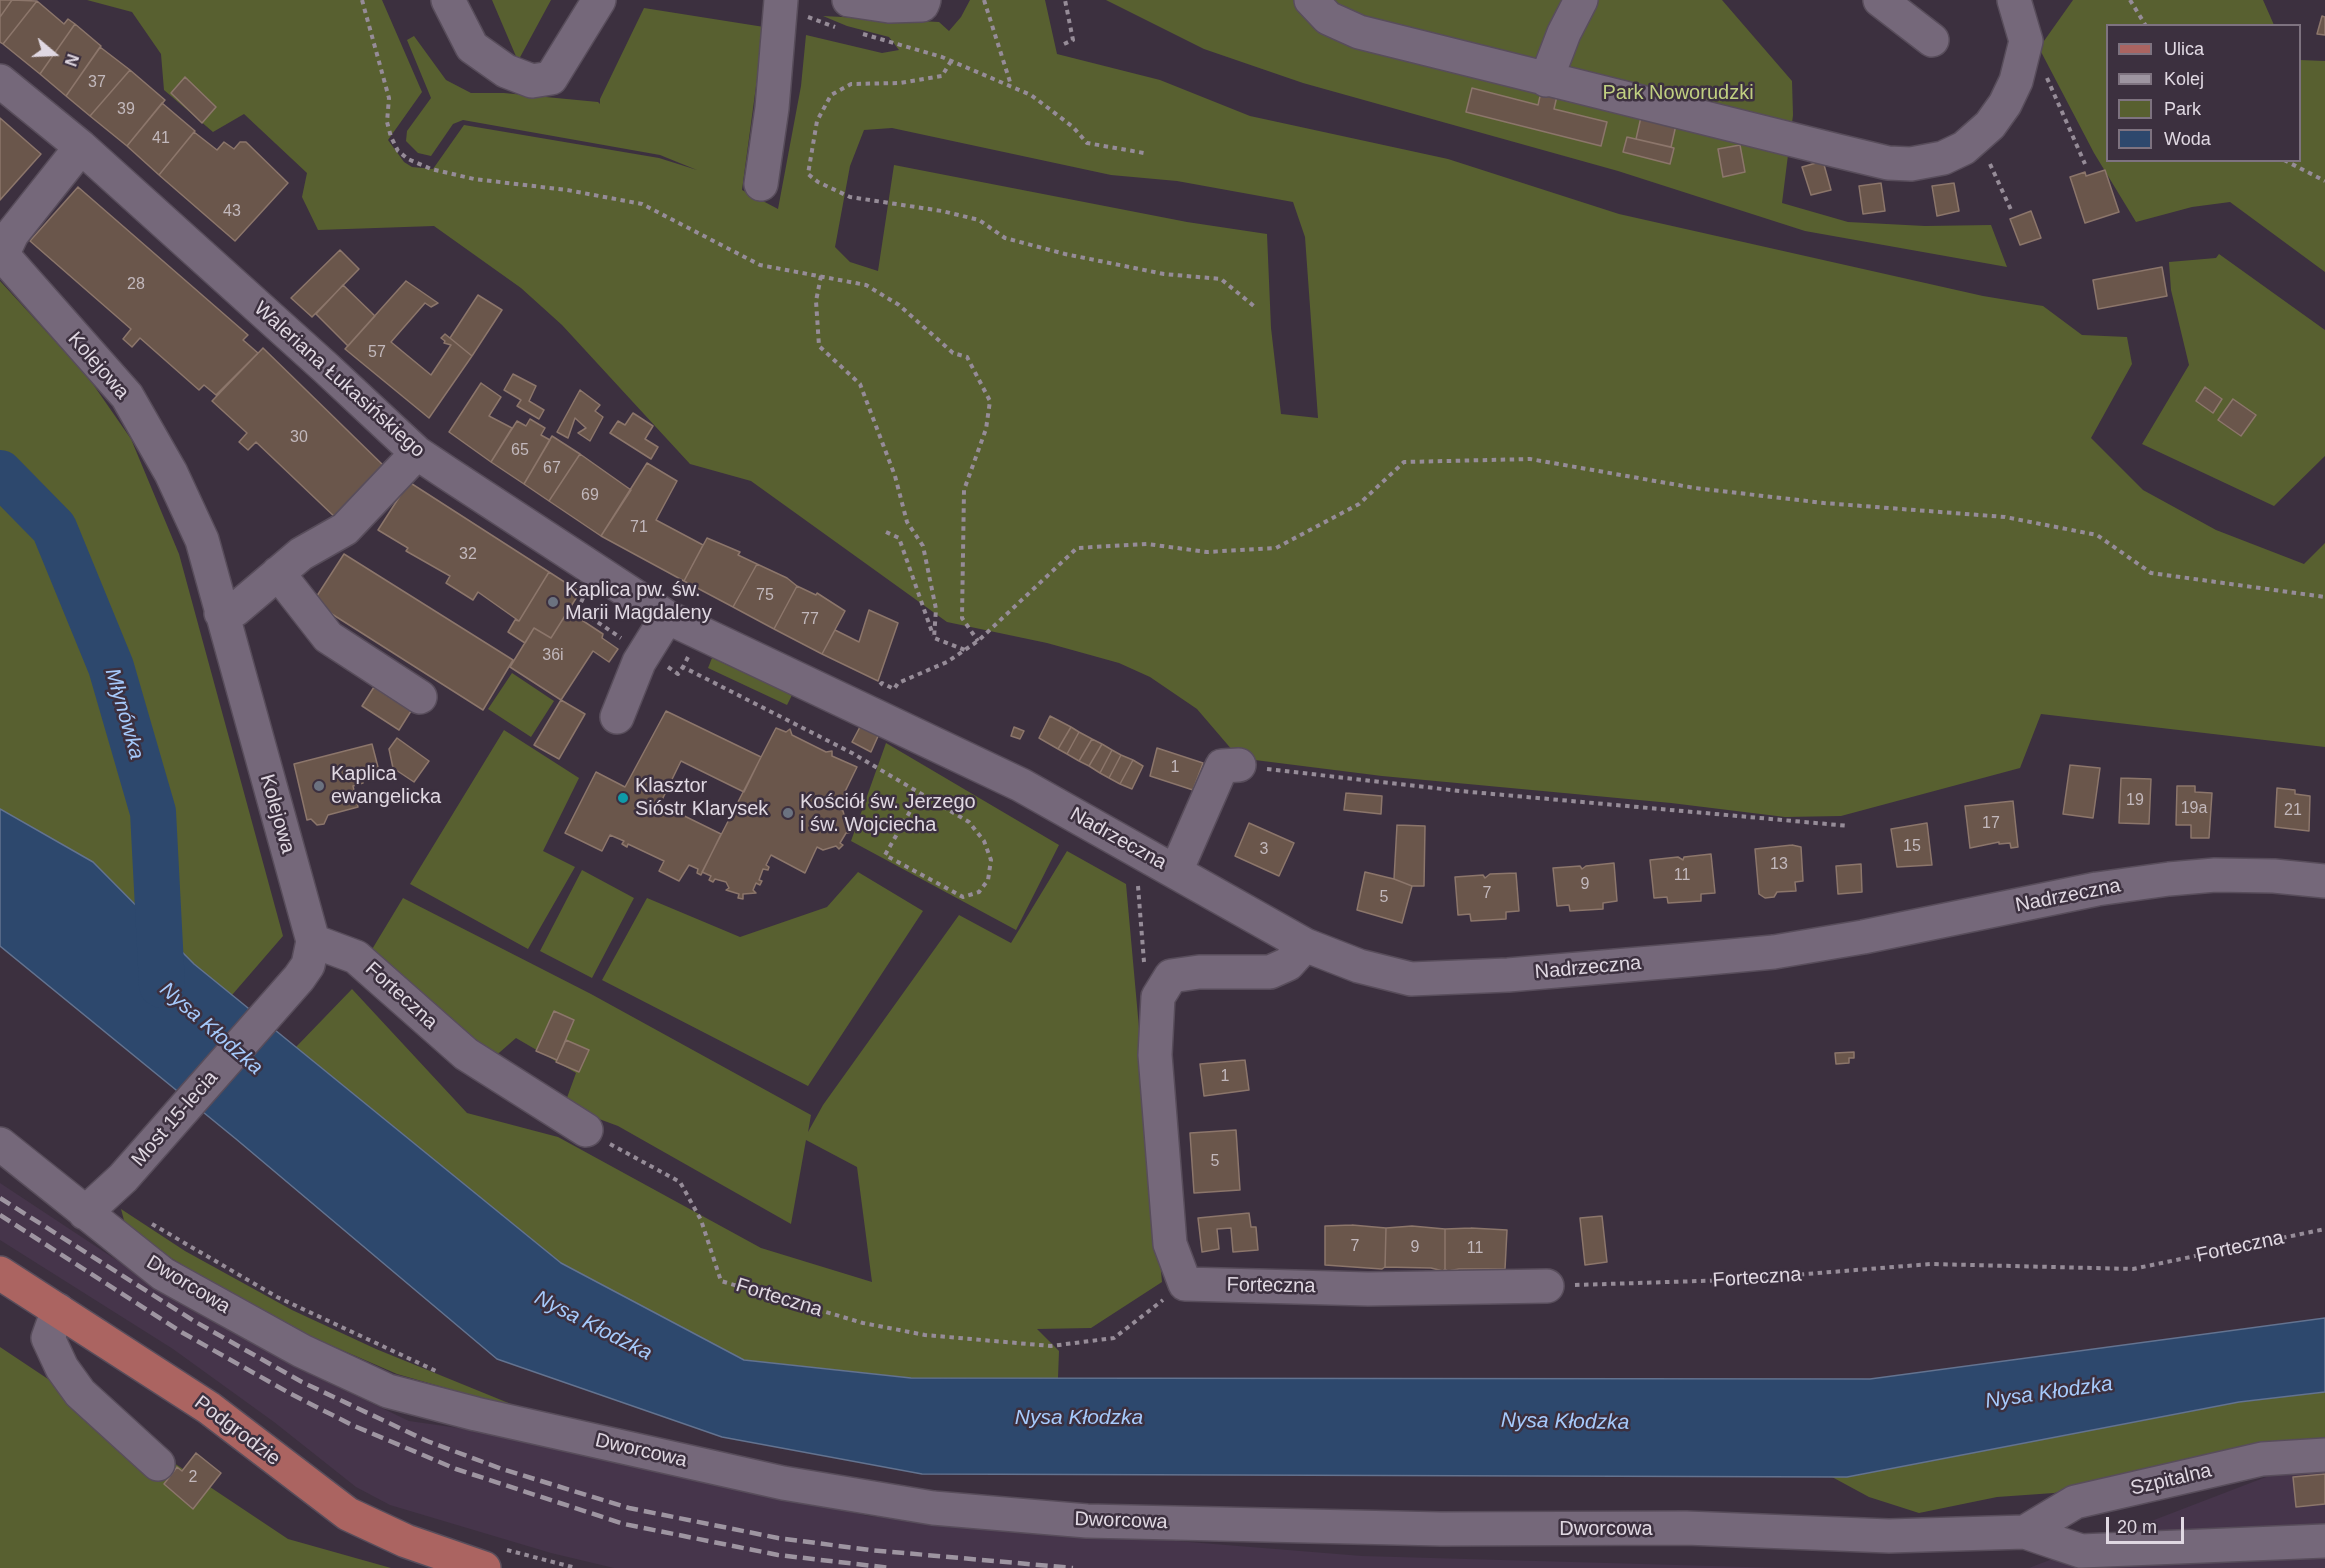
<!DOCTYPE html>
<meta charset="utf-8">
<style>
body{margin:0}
#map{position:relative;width:2325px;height:1568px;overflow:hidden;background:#3c303f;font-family:Helvetica,sans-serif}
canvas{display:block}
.legend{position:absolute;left:2106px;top:24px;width:195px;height:138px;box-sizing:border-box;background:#3c303f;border:2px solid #7e7380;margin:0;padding:8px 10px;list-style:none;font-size:18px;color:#e0d8e2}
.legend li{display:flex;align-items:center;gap:12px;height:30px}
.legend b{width:30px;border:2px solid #7e7380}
.north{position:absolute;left:24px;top:24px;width:60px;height:60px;-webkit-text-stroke:4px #3c303f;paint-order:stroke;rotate:109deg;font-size:16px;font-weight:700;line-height:24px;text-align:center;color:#e0d8e2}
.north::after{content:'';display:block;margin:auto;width:21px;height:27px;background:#e0d8e2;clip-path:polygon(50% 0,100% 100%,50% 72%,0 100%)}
.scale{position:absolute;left:2106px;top:1517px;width:78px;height:27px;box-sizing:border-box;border:3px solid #e0d8e2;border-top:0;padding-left:8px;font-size:18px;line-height:21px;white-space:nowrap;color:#e0d8e2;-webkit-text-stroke:4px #3c303f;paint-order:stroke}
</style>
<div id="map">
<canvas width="2325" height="1568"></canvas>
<ul class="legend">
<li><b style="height:8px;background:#ab6461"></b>Ulica</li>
<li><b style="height:8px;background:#9e95a1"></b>Kolej</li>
<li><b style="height:16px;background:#586030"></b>Park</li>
<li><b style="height:16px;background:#2d486d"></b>Woda</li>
</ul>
<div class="north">N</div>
<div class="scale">20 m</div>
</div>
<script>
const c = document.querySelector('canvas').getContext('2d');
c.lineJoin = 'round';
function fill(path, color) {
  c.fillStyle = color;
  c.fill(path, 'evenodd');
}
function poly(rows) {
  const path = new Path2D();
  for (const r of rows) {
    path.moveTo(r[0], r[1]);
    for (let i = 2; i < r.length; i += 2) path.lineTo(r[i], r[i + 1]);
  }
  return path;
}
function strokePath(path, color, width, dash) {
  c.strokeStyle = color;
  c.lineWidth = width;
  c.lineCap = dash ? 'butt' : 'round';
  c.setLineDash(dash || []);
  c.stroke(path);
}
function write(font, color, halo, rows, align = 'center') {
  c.font = font + ' Helvetica,sans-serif';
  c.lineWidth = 5;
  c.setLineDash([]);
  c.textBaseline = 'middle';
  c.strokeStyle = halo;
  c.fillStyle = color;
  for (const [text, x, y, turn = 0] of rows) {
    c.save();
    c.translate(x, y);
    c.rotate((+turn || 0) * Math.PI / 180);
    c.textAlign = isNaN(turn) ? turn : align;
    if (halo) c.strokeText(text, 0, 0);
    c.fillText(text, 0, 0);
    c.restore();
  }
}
fill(poly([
 [0,1183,192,1310,300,1369,409,1421,550,1441,868,1516,1362,1556,1783,1568,614,1568,551,1553,390,1505,356,1487,274,1422,173,1349,0,1240],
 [2325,1465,2325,1568,2029,1568,2292,1467]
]), '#46354b');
fill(poly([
 [87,0,382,0,422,92,388,140,404,162,412,167,433,169,464,125,659,158,697,170,660,155,463,120,453,124,431,156,418,153,406,141,407,131,431,98,407,40,414,36,446,80,471,93,504,93,598,102,600,104,600,99,644,8,764,27,742,190,778,209,801,86,806,35,882,53,899,50,889,37,847,26,823,16,939,22,949,31,961,17,970,0,1045,0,1057,54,1160,80,1250,116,1448,159,1619,214,1983,296,2043,306,2082,335,2127,337,2132,364,2091,438,2143,490,2216,530,2304,564,2325,543,2325,747,2041,714,2020,768,1841,816,1785,817,1671,803,1382,776,1239,758,1197,709,1150,677,1119,663,1047,643,947,622,751,481,690,464,562,325,521,288,434,226,318,230,302,197,307,173,244,114,213,132,164,90,161,54,132,12],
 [892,128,1111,175,1177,181,1293,202,1305,237,1318,418,1281,414,1271,328,1267,234,1187,222,894,165,878,271,850,262,835,247,850,166,864,130],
 [492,0,551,0,518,61],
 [1106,0,1722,0,1792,81,1793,115,1782,203,1848,222,1925,226,1991,225,2007,267,1805,231,1618,171,1303,83,1204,49],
 [2073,0,2263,0,2274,25,2108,26,2108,160,2300,160,2300,60,2325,61,2325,272,2230,202,2192,207,2136,222,2094,153,2039,48],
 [2219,254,2325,330,2325,456,2274,506,2142,444,2189,365,2171,290,2169,262,2216,258],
 [0,281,88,377,131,439,179,554,283,936,232,995,0,821],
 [712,658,792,695,787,705,708,668],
 [512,673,554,701,531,737,488,709],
 [504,730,579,778,543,851,575,867,528,949,410,884],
 [886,743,1059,845,1016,930,851,841],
 [1067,851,1126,884,1162,1282,1091,1328,1037,1329,1059,1351,1058,1378,911,1378,744,1360,561,1263,296,1047,352,989,467,1113,558,1137,761,1248,872,1282,857,1167,806,1140,791,1224,618,1126,564,1106,576,1073,516,1038,492,1059,368,956,403,898,591,994,811,1115,808,1132,823,1105,959,915,1011,943],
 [582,870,634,898,592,978,540,951],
 [858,872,923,911,808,1086,602,980,647,898,740,937,827,907],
 [121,1209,185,1251,292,1310,376,1349,533,1413,397,1374,305,1334,220,1288,145,1242,125,1224],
 [0,1347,288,1539,391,1568,0,1568],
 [2325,1392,2325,1447,2211,1457,2054,1493,1997,1497,1919,1513,1869,1497,1832,1477,1847,1477,2239,1402]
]), '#586030');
const water = poly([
 [0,809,93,862,194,964,561,1263,744,1360,911,1378,1870,1379,2325,1318,2325,1392,2239,1402,1847,1477,922,1474,722,1437,497,1359,236,1139,0,946,0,809]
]);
fill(water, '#2d486d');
strokePath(water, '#637390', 1.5);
strokePath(poly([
 [0,473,54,528,111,667,153,812,162,985]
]), '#2d486d', 46);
const building = poly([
 [0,0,12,0,0,17,0,0],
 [12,0,37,1,3,44,0,42,0,17,12,0],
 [37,1,64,24,68,19,75,24,40,74,3,44,37,1],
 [2322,16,2325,17,2325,35,2317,34,2322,16],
 [75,24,101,46,66,96,40,74,75,24],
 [100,47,130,70,90,116,66,96,100,47],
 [130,70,165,100,127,146,90,116,130,70],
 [185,77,216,107,202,123,171,93,185,77],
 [1472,88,1538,105,1541,92,1557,96,1554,109,1607,122,1601,146,1466,112,1472,88],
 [162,103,195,131,159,175,127,146,162,103],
 [1641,117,1676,125,1671,147,1636,139,1641,117],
 [0,118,41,154,0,200,0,118],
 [194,132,217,150,224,142,234,149,240,142,246,142,288,183,235,241,159,175,194,132],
 [1627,137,1674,148,1670,164,1623,152,1627,137],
 [1740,145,1745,172,1723,177,1718,149,1740,145],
 [1823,161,1831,190,1811,195,1802,167,1823,161],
 [2105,170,2119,212,2085,223,2070,177,2085,172,2086,176,2105,170],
 [1881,183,1885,211,1863,214,1859,186,1881,183],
 [1954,183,1959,211,1937,216,1932,186,1954,183],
 [78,187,248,335,243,340,258,353,216,395,204,385,199,390,140,338,132,347,123,339,131,329,30,241,78,187],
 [2031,211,2041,238,2020,245,2010,219,2031,211],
 [340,250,359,269,312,317,291,298,340,250],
 [2162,267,2167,296,2098,309,2093,280,2162,267],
 [406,281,438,303,431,307,425,303,391,342,431,375,451,345,444,343,445,341,441,338,445,334,472,356,429,418,345,349,406,281],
 [343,285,375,316,348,346,316,314,343,285],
 [478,295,502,310,472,356,450,338,478,295],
 [263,348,387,469,338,520,256,442,248,450,239,442,247,433,212,401,263,348],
 [513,374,536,386,529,401,544,410,539,419,517,406,521,400,504,390,513,374],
 [481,383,501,397,489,416,512,428,491,462,449,432,481,383],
 [2205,387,2222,399,2213,413,2196,401,2205,387],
 [580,390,600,405,595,411,603,417,590,441,578,433,586,428,575,418,568,438,557,432,580,390],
 [2233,399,2256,415,2241,436,2218,420,2233,399],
 [633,413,653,426,645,439,658,447,651,459,610,433,618,421,625,425,633,413],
 [530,419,545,428,541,435,550,440,524,484,491,462,517,421,526,426,530,419],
 [552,436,580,454,549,501,524,484,552,436],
 [580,454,631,490,601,536,549,501,580,454],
 [647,463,677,481,656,520,703,545,684,581,601,536,647,463],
 [409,482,549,572,519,621,478,592,473,600,446,583,450,576,406,551,408,548,378,530,409,482],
 [707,538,740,552,738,555,757,564,733,607,684,581,707,538],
 [344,554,513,660,483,710,313,602,344,554],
 [757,564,787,578,797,586,774,629,733,607,757,564],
 [549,572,580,592,551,638,534,628,525,643,508,632,515,620,519,621,549,572],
 [797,586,816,595,817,593,845,611,822,654,774,629,797,586],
 [869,610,898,623,878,681,822,654,835,630,859,642,869,610],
 [568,611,603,634,602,638,618,649,609,662,593,651,561,700,510,667,534,628,551,638,568,611],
 [374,687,411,711,399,730,362,706,374,687],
 [561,700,585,714,559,759,534,745,561,700],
 [666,711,761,757,744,792,681,761,660,804,721,834,701,875,697,873,698,869,689,865,679,881,659,871,664,861,628,844,627,847,622,844,624,841,610,835,602,851,565,833,596,772,625,787,666,711],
 [1050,716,1071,727,1058,749,1039,738,1050,716],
 [861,725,879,734,871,752,852,742,861,725],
 [1014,727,1024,731,1020,739,1011,736,1014,727],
 [1071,727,1079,732,1067,754,1058,749,1071,727],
 [776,728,786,732,790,729,792,735,826,752,832,751,832,756,857,767,837,808,843,811,849,833,846,833,840,843,843,845,839,849,836,846,823,850,817,847,805,873,771,855,766,865,769,867,768,870,763,869,759,880,762,881,760,885,756,883,753,890,756,893,743,894,743,899,738,898,739,894,726,890,729,888,726,882,715,879,713,882,709,880,711,876,702,872,776,728],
 [1079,732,1092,739,1079,761,1067,754,1079,732],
 [397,738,429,761,414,782,393,768,389,749,397,738],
 [1092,739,1102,744,1089,766,1079,761,1092,739],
 [372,744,379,771,362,777,363,783,353,786,358,807,328,815,324,824,317,825,311,819,307,820,294,764,372,744],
 [1102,744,1112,750,1100,773,1089,766,1102,744],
 [1157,748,1203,763,1193,790,1150,776,1157,748],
 [1112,750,1121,755,1109,778,1100,773,1112,750],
 [1121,755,1133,760,1120,784,1109,778,1121,755],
 [1133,760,1143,766,1132,789,1120,784,1133,760],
 [2070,765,2100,768,2093,818,2063,814,2070,765],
 [2121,778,2151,779,2149,824,2119,823,2121,778],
 [2177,786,2195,786,2195,792,2212,793,2209,838,2191,838,2191,825,2176,825,2177,786],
 [2277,788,2295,790,2295,794,2310,796,2309,831,2275,827,2277,788],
 [1346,793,1382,796,1381,814,1344,810,1346,793],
 [2013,801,2018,847,2011,848,2010,843,1999,844,1999,842,1970,848,1965,806,2013,801],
 [1249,823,1294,843,1279,876,1235,856,1249,823],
 [1927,823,1932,865,1897,867,1891,829,1927,823],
 [1397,825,1425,826,1424,886,1412,886,1394,879,1397,825],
 [1792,845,1801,847,1803,881,1795,882,1796,891,1777,892,1774,897,1765,898,1759,894,1755,849,1792,845],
 [1711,854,1715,893,1701,894,1701,901,1668,903,1667,897,1654,898,1650,860,1678,857,1683,860,1684,857,1711,854],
 [1614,863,1617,901,1603,903,1603,909,1570,911,1569,905,1557,906,1553,868,1580,866,1582,869,1586,866,1614,863],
 [1861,864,1862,892,1838,894,1836,866,1861,864],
 [1365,872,1394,879,1412,886,1402,923,1357,910,1365,872],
 [1516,873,1519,911,1506,912,1506,919,1471,921,1470,914,1458,915,1455,877,1483,875,1485,878,1490,874,1516,873],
 [554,1011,574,1020,557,1060,536,1051,554,1011],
 [566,1040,589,1050,579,1072,556,1062,566,1040],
 [1854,1052,1854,1058,1849,1058,1849,1063,1836,1064,1835,1053,1854,1052],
 [1245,1060,1249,1090,1204,1096,1200,1064,1245,1060],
 [1236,1130,1240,1190,1194,1193,1190,1133,1236,1130],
 [1249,1213,1251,1227,1256,1227,1258,1250,1233,1252,1231,1228,1217,1229,1219,1249,1202,1252,1198,1218,1249,1213],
 [1602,1216,1607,1262,1585,1265,1580,1218,1602,1216],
 [1352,1225,1386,1228,1385,1267,1382,1269,1325,1265,1325,1226,1352,1225],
 [1412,1226,1445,1229,1445,1269,1443,1271,1431,1268,1385,1267,1386,1228,1412,1226],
 [1471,1228,1507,1230,1505,1269,1459,1269,1448,1271,1445,1269,1445,1229,1471,1228],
 [196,1453,221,1473,193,1509,164,1484,177,1467,182,1471,196,1453],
 [2325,1474,2325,1504,2296,1507,2293,1477,2325,1474]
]);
fill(building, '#6a564b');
strokePath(building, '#8c766b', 1.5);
const minor = poly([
 [448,0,472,47,506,71,532,81,551,78,599,0],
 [849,0,889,6,922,5,924,0],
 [1311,0,1328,18,1359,32,1838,151,1888,163,1911,164,1943,158,1964,148,1990,125,2005,104,2016,81,2026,41,2014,0],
 [1880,0,1932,40],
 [1546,80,1564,33,1581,0],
 [0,81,81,147,326,368,417,453,447,473,667,617,1021,785,1305,945,1359,966,1411,979,1508,975,1687,960,1774,952,1863,937,2097,889,2169,879,2215,875,2274,876,2325,881],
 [81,147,12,234,5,249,6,259,127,396,171,473,202,540,313,941,308,965,299,978,123,1178,85,1213],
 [761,184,772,108,781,0],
 [278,573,328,637,420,697],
 [221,613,235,610,301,554,345,529,417,453],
 [617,717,639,662,667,617],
 [1176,871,1222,766,1239,765],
 [313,941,356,957,466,1054,586,1130],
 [1305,945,1288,964,1270,972,1199,972,1171,976,1158,997,1155,1055,1170,1244,1185,1284,1368,1289,1547,1286],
 [0,1144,163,1274,302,1351,388,1391,476,1414,783,1483,933,1508,1087,1521,1441,1529,1686,1528,1889,1536,2025,1532,2081,1551,2325,1541],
 [58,1310,48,1338,62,1368,80,1393,158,1464],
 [2025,1532,2075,1502,2262,1459,2325,1455]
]);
const major = poly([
 [0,1273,209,1408,348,1514,406,1541,484,1568]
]);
strokePath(minor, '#584d5b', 36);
strokePath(major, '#584d5b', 36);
strokePath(poly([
 [362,0,389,98,387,122,391,137,398,151,408,159,431,169,474,179,567,190,642,204,760,265,866,285,899,305,953,353,967,357,990,401,986,429,964,490,962,618,978,641],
 [984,0,1011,85],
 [2130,0,2146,26],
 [808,17,835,27],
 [863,34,942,57,1031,95,1073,127,1087,143,1144,153],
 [1064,44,1073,40,1065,0],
 [951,61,942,76,900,83,851,84,831,95,817,121,808,174,818,182,850,197,942,211,979,220,1005,238,1065,254,1164,274,1221,279,1255,307],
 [2047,78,2085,164],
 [2284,160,2325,181],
 [1990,164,2012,212],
 [821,276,816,301,819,346,860,384,895,476,907,522,923,546,936,609,934,638,965,650],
 [886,532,899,538,933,635],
 [675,584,692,594],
 [583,598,578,609,621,638],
 [688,657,683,667,852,753,969,822,984,841,991,860,988,880,979,892,963,897,885,855,920,794],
 [668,667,678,674,683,667],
 [880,685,882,683,894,689,898,683,947,662,978,641,1077,548,1147,544,1207,552,1276,548,1359,504,1404,462,1530,459,1695,488,1824,503,2005,517,2097,535,2151,573,2325,597],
 [1267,769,1460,791,1849,826],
 [1138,886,1144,962],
 [610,1144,680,1182,701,1220,721,1281,863,1323,925,1335,1051,1346,1114,1338,1163,1300],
 [152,1224,277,1297,436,1371],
 [1575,1285,1731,1280,1931,1264,2133,1269,2325,1229],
 [507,1550,576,1568]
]), '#968c98', 4, [4.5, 4.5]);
strokePath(minor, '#75687a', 33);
strokePath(major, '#ab6461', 33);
strokePath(poly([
 [0,1198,194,1321,302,1382,427,1441,502,1469,629,1508,778,1538,870,1550,1073,1568],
 [0,1215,183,1333,291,1394,352,1425,456,1469,624,1524,778,1555,891,1568]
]), '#9e95a1', 4.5, [12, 6]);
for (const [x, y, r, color] of [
 [553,602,6,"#6b7280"],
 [319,786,6,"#6b7280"],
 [623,798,6,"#0f9aa8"],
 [788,813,6,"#6b7280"]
]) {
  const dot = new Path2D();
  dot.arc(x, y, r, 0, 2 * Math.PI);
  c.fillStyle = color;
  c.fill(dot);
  strokePath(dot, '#3c303f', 2);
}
write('16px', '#c2b8bc', null, [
 ["37",97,83],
 ["39",126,110],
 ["41",161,139],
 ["43",232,212],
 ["28",136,285],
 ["57",377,353],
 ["30",299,438],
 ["65",520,451],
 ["67",552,469],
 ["69",590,496],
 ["71",639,528],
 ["32",468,555],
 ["75",765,596],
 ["77",810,620],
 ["36i",553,656],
 ["1",1175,768],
 ["19",2135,801],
 ["19a",2194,809],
 ["21",2293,811],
 ["17",1991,824],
 ["15",1912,847],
 ["3",1264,850],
 ["13",1779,865],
 ["11",1682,876],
 ["9",1585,885],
 ["7",1487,894],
 ["5",1384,898],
 ["1",1225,1077],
 ["5",1215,1162],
 ["7",1355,1247],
 ["9",1415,1248],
 ["11",1475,1249],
 ["2",193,1478]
]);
write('20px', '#c0cf81', '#3c303f', [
 ["Park Noworudzki",1678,93]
]);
write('20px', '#e0d8e2', '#3c303f', [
 ["Kolejowa",98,366,49],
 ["Waleriana Łukasińskiego",339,380,42],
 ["Kolejowa",277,814,74],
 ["Nadrzeczna",1118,839,29],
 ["Nadrzeczna",2068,896,-11],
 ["Nadrzeczna",1588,968,-5],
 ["Forteczna",401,996,42],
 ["Most 15-lecia",175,1119,-49],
 ["Forteczna",2240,1247,-12],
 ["Forteczna",1757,1278,-4],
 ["Dworcowa",188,1285,31],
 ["Forteczna",1271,1286,1],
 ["Forteczna",779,1298,17],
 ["Podgrodzie",237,1431,37],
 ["Dworcowa",641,1451,13],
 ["Szpitalna",2171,1480,-13],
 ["Dworcowa",1121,1521,2],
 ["Dworcowa",1606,1529]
]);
write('20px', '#e0d8e2', '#3c303f', [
 ["Kaplica pw. św.",565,590],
 ["Marii Magdaleny",565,613],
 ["Kaplica",331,774],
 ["ewangelicka",331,797],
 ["Klasztor",635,786],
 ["Sióstr Klarysek",635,809],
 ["Kościół św. Jerzego",800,802],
 ["i św. Wojciecha",800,825]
], 'left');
write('italic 21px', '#a6cafc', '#3c303f', [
 ["Młynówka",124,714,74],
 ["Nysa Kłodzka",211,1029,41],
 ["Nysa Kłodzka",593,1326,27],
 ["Nysa Kłodzka",2049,1393,-8],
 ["Nysa Kłodzka",1079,1418],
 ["Nysa Kłodzka",1565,1422,1]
]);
</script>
